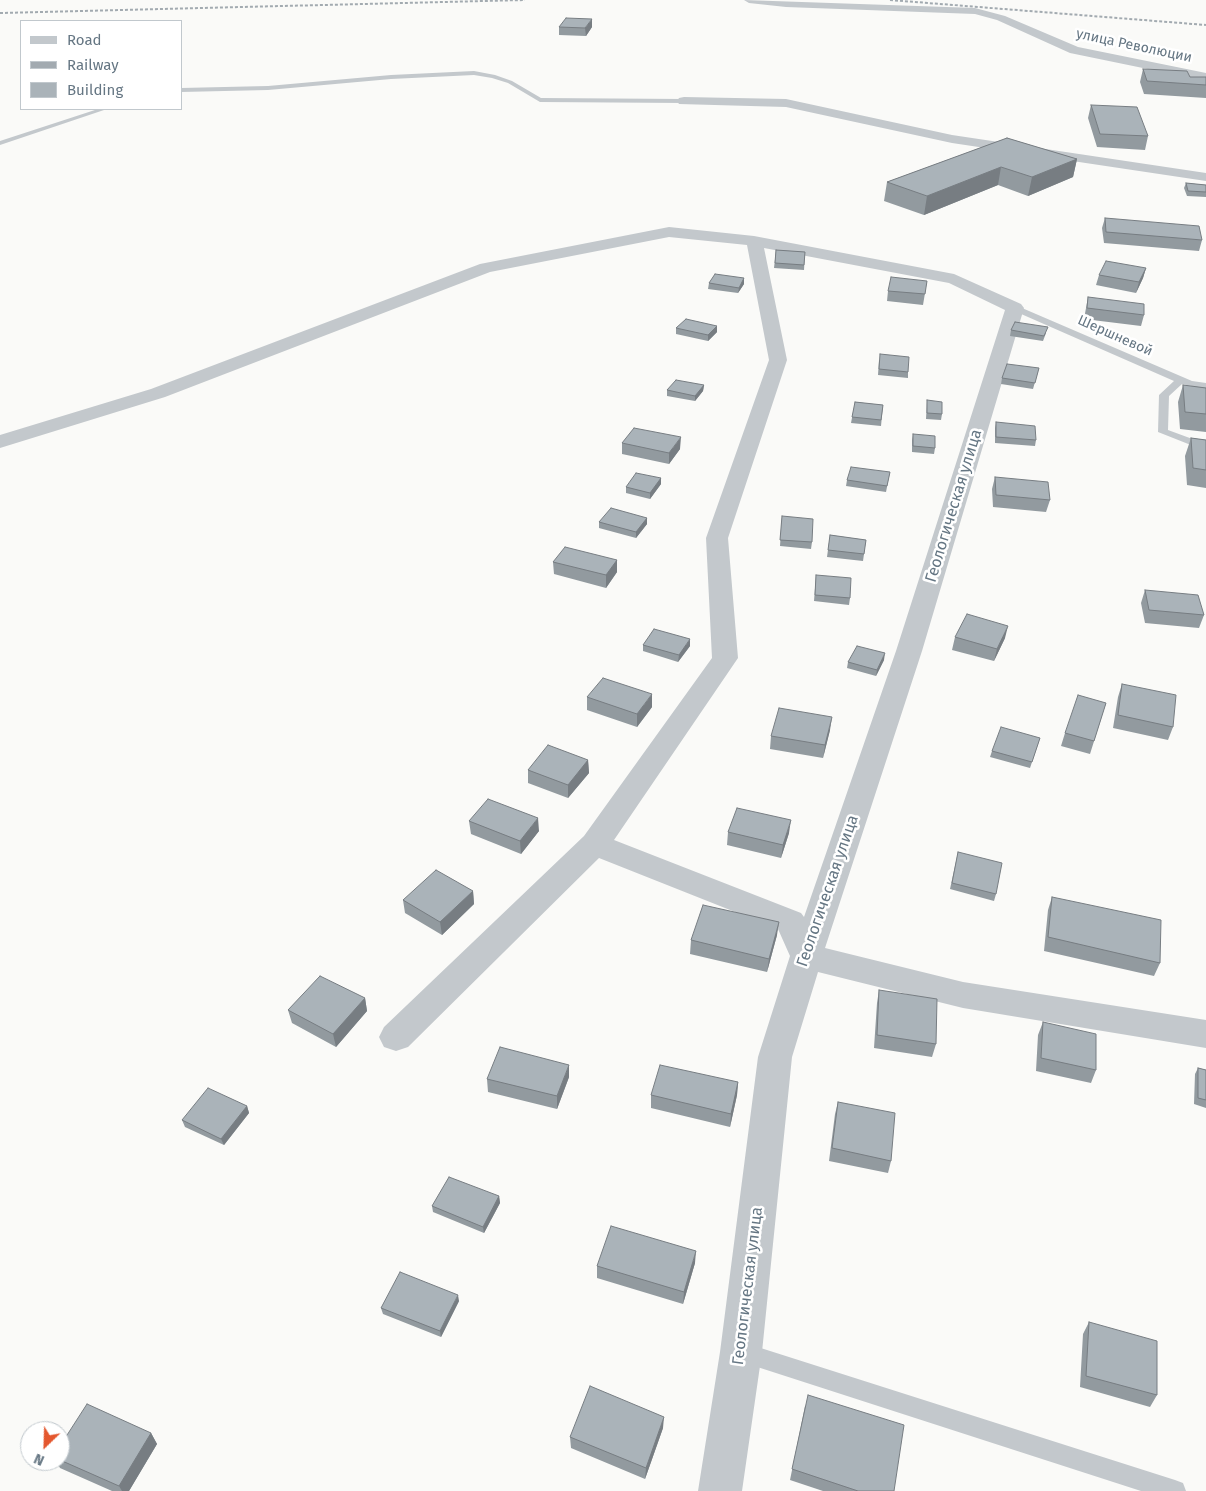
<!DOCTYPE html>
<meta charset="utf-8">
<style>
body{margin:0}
#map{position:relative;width:1206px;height:1491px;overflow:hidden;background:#fafaf8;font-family:"Fira Sans",sans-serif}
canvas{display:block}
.legend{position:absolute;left:20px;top:20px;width:162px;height:90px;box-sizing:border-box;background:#fff;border:1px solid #c1c8cd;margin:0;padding:6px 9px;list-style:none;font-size:15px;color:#657683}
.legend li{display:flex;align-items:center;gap:10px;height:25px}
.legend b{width:25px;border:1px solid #c1c8cd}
.north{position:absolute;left:20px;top:1421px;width:50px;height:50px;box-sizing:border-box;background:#fff;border:1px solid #c1c8cd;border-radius:50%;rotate:204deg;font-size:14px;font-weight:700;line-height:20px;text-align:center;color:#657683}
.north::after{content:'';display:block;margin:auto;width:18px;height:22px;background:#e4572e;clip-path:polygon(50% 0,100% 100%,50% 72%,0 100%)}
</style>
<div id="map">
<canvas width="1206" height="1491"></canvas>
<ul class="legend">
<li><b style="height:6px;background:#c3c8cc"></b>Road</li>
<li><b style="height:6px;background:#a2aab0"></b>Railway</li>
<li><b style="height:14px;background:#aab3b9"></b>Building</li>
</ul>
<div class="north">N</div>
</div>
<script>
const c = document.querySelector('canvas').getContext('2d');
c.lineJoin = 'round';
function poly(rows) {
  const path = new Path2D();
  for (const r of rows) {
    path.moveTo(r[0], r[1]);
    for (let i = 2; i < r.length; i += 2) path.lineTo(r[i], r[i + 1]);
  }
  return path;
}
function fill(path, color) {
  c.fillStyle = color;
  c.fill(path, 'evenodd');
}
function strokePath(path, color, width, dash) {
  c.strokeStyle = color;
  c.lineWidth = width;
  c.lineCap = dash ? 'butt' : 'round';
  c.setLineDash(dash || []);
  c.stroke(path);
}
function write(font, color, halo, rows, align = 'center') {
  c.font = font + ' "Fira Sans",sans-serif';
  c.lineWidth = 5;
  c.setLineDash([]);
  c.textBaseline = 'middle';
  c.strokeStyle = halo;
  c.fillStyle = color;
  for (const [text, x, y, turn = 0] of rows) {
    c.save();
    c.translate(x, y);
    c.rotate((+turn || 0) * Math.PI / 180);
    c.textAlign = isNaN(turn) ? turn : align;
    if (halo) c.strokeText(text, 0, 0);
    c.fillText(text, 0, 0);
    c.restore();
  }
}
fill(poly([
 [474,71,495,75,512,81,541,98,684,99,687,101,684,103,540,102,508,83,492,78,474,75,391,79,268,90,181,92,181,88,268,86,391,75,474,71],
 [98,109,107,109,0,145,0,141,98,109],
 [1015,305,1192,381,1206,383,1206,389,1182,384,1169,396,1168,430,1206,444,1206,451,1158,432,1159,395,1174,381,1012,310,1012,306,1015,305],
 [745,1343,1175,1480,1183,1483,1186,1491,1141,1491,745,1363,738,1360,735,1353,738,1346,745,1343]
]), '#c3c8cc');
fill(poly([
 [684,97,786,99,952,135,1206,173,1206,181,952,143,786,107,679,104,677,101,679,98,684,97],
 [669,227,754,236,954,274,1021,304,1024,308,922,651,825,948,963,982,1206,1020,1206,1048,963,1008,818,972,792,1057,762,1352,742,1491,698,1491,720,1352,758,1057,790,956,778,929,599,858,408,1047,396,1051,384,1047,379,1037,384,1027,584,836,712,658,706,538,769,360,747,245,669,237,490,272,165,397,0,448,0,435,151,389,480,264,669,227],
 [764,248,949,283,1005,310,896,651,804,917,801,913,614,840,738,658,728,538,787,360,764,248]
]), '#c3c8cc');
fill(poly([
 [744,0,975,8,1005,16,1078,47,1206,73,1206,81,1070,53,997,20,975,14,786,7,749,3,744,0]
]), '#c3c8cc');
strokePath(poly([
 [890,0,1206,25],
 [0,13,525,0]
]), '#a2aab0', 2, [3, 2]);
fill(poly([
 [559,27,592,27,586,36,559,35],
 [1143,69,1190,77,1206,77,1206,98,1144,94,1140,82],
 [1091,105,1148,136,1145,150,1097,147,1088,118],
 [1007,138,1077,159,1073,177,1028,196,998,185,924,215,884,201,887,182],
 [1186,183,1206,185,1206,197,1187,196,1184,188],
 [1105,218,1202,240,1199,251,1104,243,1102,228],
 [776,250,805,252,804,270,774,268],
 [1146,268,1143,278,1136,293,1096,285,1099,275],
 [744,278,744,284,738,293,708,289,709,283],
 [927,281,923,305,887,301,888,291],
 [1088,297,1144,315,1141,326,1084,319],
 [676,328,717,332,708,341,676,334],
 [1011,330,1046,333,1043,341,1010,336],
 [879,360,908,372,908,378,878,375],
 [1039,368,1033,389,1001,384,1002,378],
 [704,385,703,391,695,401,667,396,667,390],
 [1183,385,1206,388,1206,432,1180,429,1178,402],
 [927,400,942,414,941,420,926,419],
 [855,402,883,405,881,426,851,423],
 [996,422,1036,440,1035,446,995,443,995,428],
 [913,434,935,448,934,454,912,452,912,440],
 [1191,438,1206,440,1206,488,1187,485,1185,456],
 [622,443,680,449,669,464,622,454],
 [890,472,886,492,846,486,847,480],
 [995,477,1050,500,1046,512,993,507,992,489],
 [661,478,661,484,650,499,626,493,626,487],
 [782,516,812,542,811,549,780,546],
 [647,518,647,524,636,538,599,528,599,522],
 [830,535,866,540,863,561,827,557],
 [617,560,617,572,606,588,554,574,553,562],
 [816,575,850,598,849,605,814,601],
 [1145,590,1204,615,1199,628,1145,623,1141,603],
 [955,637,1005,638,994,661,952,650],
 [643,645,690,646,678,662,643,651],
 [884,660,876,676,847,668,848,662],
 [1122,684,1173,727,1168,740,1113,728,1118,697],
 [587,697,652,707,637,727,587,710],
 [1106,703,1090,754,1061,746,1065,733],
 [830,730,823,758,770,749,771,736],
 [1040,738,1030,768,990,757,992,751],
 [588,760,589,773,568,798,528,783,528,770],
 [469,821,539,831,521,854,471,834],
 [728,832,789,833,781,858,727,845],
 [958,852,996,894,994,901,950,889],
 [473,891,474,904,442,935,405,913,403,900],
 [1052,897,1160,963,1154,976,1044,951,1048,910],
 [777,935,767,972,690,954,691,940],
 [879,990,936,1044,932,1057,874,1048,877,1003],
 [365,998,367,1011,336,1047,292,1023,288,1010],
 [1043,1022,1096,1070,1091,1083,1036,1071,1038,1035],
 [1198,1068,1206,1070,1206,1108,1194,1104,1195,1074],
 [569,1077,557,1109,488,1092,487,1079],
 [738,1082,737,1095,730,1127,651,1108,651,1095],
 [838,1102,891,1161,888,1173,829,1161,835,1114],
 [247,1106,249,1113,224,1145,185,1127,182,1120],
 [499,1196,500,1203,484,1233,433,1212,432,1206],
 [695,1263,683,1304,597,1278,597,1266],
 [459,1301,441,1337,383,1314,381,1308],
 [1089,1322,1157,1395,1150,1407,1080,1387,1083,1334],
 [805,1406,894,1491,823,1491,790,1480],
 [663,1428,645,1479,571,1448,570,1437],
 [151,1433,157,1444,129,1491,112,1491,60,1468,56,1461,60,1461,60,1446]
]), '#929a9f');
fill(poly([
 [592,19,592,27,586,36,585,28],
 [1077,159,1073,177,1028,196,1032,177],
 [1001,167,998,185,924,215,927,196],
 [1146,268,1143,278,1136,293,1139,282],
 [744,278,744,284,738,293,739,288],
 [717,326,717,332,708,341,708,335],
 [704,385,703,391,695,401,695,396],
 [681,437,680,449,669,464,669,453],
 [661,478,661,484,650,499,650,493],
 [647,518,647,524,636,538,636,532],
 [617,560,617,572,606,588,606,575],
 [1008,626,1005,638,994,661,997,649],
 [690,639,690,646,678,662,679,655],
 [885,653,884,660,876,676,877,670],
 [652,694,652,707,637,727,637,714],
 [832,717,830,730,823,758,825,745],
 [588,760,589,773,568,798,568,785],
 [538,818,539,831,521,854,520,841],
 [791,820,789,833,781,858,783,845],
 [473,891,474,904,442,935,440,922],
 [779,922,777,935,767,972,769,959],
 [365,998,367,1011,336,1047,333,1034],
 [569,1065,569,1077,557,1109,557,1096],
 [738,1082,737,1095,730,1127,731,1114],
 [247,1106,249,1113,224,1145,221,1139],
 [499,1196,500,1203,484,1233,483,1227],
 [696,1251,695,1263,683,1304,684,1292],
 [458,1295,459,1301,441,1337,440,1331],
 [664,1417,663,1428,645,1479,646,1468],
 [151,1433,157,1444,129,1491,122,1491,119,1486]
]), '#777d82');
const building = poly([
 [566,18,592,19,585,28,559,27,566,18],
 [1143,69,1187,71,1190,77,1206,77,1206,85,1147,81,1143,69],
 [1091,105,1137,107,1148,136,1100,134,1091,105],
 [1007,138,1077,159,1032,177,1001,167,927,196,887,182,1007,138],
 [1186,183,1206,185,1206,192,1188,191,1186,183],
 [1105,218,1199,226,1202,240,1106,232,1105,218],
 [776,250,805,252,804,265,775,263,776,250],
 [1106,261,1146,268,1139,282,1099,275,1106,261],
 [715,274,744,278,739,288,709,283,715,274],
 [891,277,927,281,925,294,888,291,891,277],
 [1088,297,1144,304,1144,315,1087,308,1088,297],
 [686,319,717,326,708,335,676,328,686,319],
 [1015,322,1048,327,1044,336,1011,330,1015,322],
 [880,354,909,357,908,372,879,369,880,354],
 [1007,364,1039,368,1035,383,1002,378,1007,364],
 [676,380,704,385,695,396,667,390,676,380],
 [1183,385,1206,388,1206,414,1185,412,1183,385],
 [927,400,942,402,942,414,927,413,927,400],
 [855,402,883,405,881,420,852,417,855,402],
 [996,422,1035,426,1036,440,996,437,996,422],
 [634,428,681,437,669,453,622,443,634,428],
 [913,434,935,436,935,448,913,446,913,434],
 [1191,438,1206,440,1206,470,1193,468,1191,438],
 [851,467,890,472,887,486,847,480,851,467],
 [636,473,661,478,650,493,626,487,636,473],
 [995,477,1048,482,1050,500,996,495,995,477],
 [611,508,647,518,636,532,599,522,611,508],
 [782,516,813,519,812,542,780,540,782,516],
 [830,535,866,540,864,554,828,550,830,535],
 [565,547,617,560,606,575,553,562,565,547],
 [816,575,851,578,850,598,815,595,816,575],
 [1145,590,1198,595,1204,615,1149,610,1145,590],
 [967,614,1008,626,997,649,955,637,967,614],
 [654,629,690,639,679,655,643,645,654,629],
 [857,646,885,653,877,670,848,662,857,646],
 [603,678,652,694,637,714,587,697,603,678],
 [1122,684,1176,695,1173,727,1118,715,1122,684],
 [1078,695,1106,703,1094,741,1065,733,1078,695],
 [779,708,832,717,825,745,771,736,779,708],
 [1001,727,1040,738,1032,762,992,751,1001,727],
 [548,745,588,760,568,785,528,770,548,745],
 [488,799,538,818,520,841,469,821,488,799],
 [737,808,791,820,783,845,728,832,737,808],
 [958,852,1002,863,996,894,952,883,958,852],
 [436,870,473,891,440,922,403,900,436,870],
 [1052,897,1161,920,1160,963,1048,937,1052,897],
 [703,905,779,922,769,959,691,940,703,905],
 [320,976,365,998,333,1034,288,1010,320,976],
 [879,990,937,999,936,1044,877,1035,879,990],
 [1043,1022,1096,1034,1096,1070,1041,1058,1043,1022],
 [500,1047,569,1065,557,1096,487,1079,500,1047],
 [660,1065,738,1082,731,1114,651,1095,660,1065],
 [1198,1068,1206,1070,1206,1100,1198,1098,1198,1068],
 [208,1088,247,1106,221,1139,182,1120,208,1088],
 [838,1102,895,1113,891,1161,832,1148,838,1102],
 [449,1177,499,1196,483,1227,432,1206,449,1177],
 [611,1226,696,1251,684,1292,597,1266,611,1226],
 [400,1272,458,1295,440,1331,381,1308,400,1272],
 [1089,1322,1157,1341,1157,1395,1086,1376,1089,1322],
 [590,1386,664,1417,646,1468,570,1437,590,1386],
 [808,1395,904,1425,894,1491,858,1491,792,1469,808,1395],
 [87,1404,151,1433,119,1486,60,1460,60,1446,87,1404]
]);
fill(building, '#aab3b9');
strokePath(building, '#777d82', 1);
write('14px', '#657683', '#fff', [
 ["улица Революции",1134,46,12],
 ["Шершневой",1115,336,24]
]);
write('16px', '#657683', '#fff', [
 ["Геологическая улица",954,506,-73],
 ["Геологическая улица",828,891,-71],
 ["Геологическая улица",748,1286,-83]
]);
</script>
